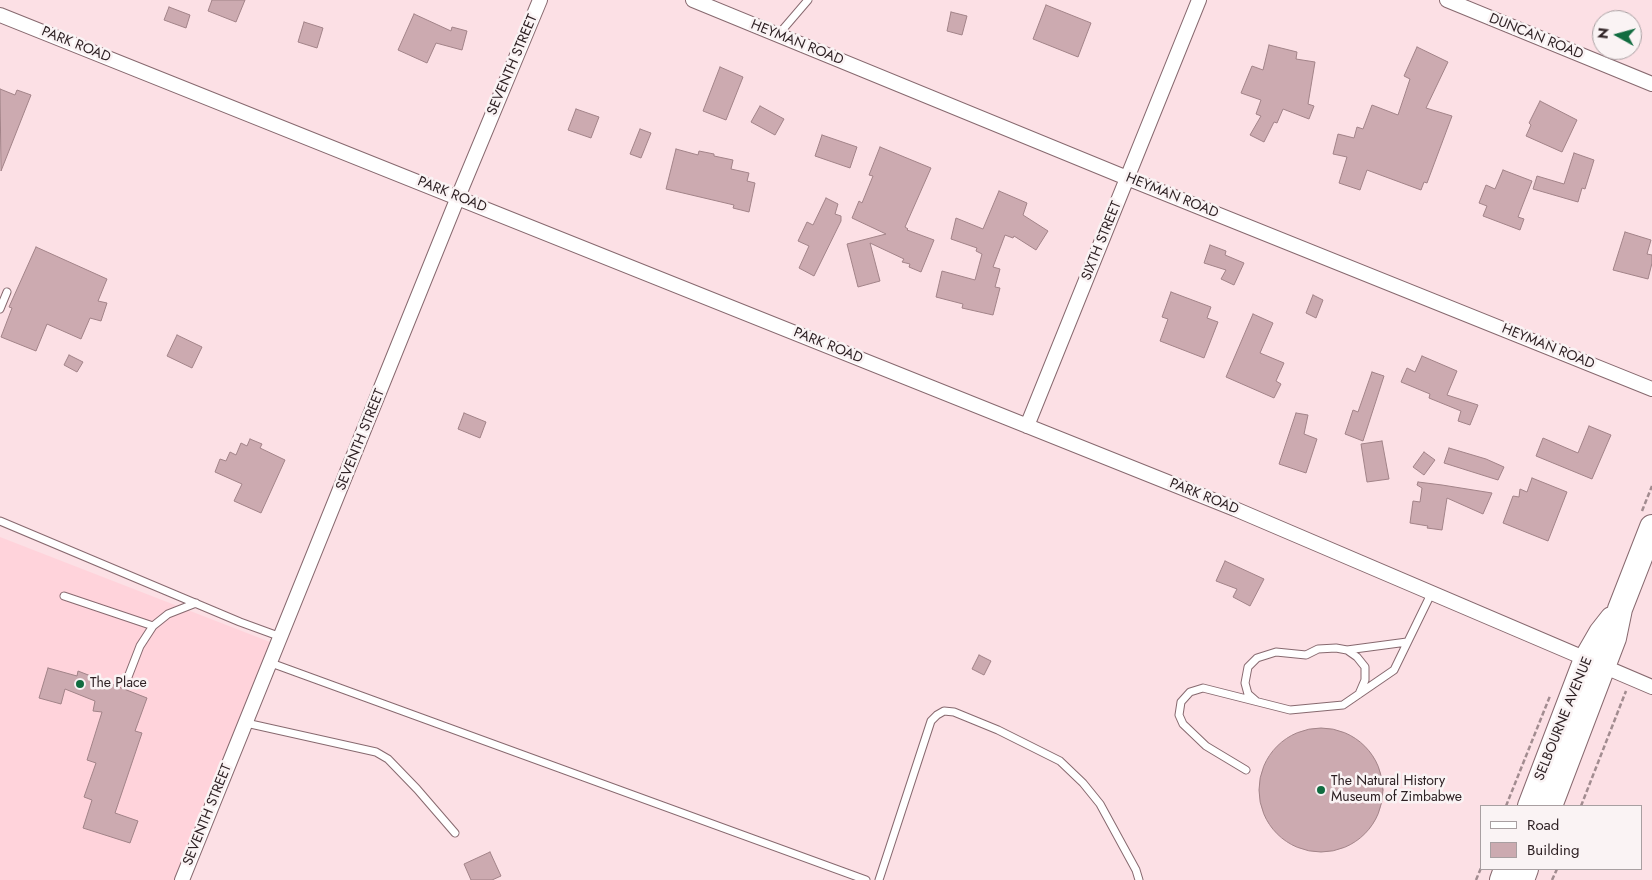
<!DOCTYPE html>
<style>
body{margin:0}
#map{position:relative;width:1652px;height:880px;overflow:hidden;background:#fce0e5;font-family:Jost,sans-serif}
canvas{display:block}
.legend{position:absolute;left:1480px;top:805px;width:162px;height:65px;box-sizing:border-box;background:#faf3f4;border:1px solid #a89fa1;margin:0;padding:6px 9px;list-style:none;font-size:15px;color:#2e2124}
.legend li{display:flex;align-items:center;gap:10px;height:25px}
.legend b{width:25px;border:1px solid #a89fa1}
.north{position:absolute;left:1592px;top:10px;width:50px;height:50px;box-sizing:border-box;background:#faf3f4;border:1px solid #a89fa1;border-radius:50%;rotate:277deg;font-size:14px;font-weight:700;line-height:20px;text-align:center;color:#2e2124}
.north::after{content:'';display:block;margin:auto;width:18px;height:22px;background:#116c40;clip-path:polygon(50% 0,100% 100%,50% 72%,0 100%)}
</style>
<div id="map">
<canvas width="1652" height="880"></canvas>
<ul class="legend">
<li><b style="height:6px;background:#fff"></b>Road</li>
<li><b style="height:14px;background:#ccaab0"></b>Building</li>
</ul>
<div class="north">N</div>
</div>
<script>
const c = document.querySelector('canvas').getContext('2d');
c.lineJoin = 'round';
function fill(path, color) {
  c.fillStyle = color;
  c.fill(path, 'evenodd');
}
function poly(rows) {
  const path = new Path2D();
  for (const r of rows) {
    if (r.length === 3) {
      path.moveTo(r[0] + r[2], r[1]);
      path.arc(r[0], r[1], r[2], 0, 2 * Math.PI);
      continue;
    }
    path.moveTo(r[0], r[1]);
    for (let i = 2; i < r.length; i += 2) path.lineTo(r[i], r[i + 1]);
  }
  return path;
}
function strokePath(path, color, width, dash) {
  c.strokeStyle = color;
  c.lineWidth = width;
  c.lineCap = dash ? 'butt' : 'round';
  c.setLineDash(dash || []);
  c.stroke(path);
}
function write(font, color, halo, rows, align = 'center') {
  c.font = font + ' Jost,sans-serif';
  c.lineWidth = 5;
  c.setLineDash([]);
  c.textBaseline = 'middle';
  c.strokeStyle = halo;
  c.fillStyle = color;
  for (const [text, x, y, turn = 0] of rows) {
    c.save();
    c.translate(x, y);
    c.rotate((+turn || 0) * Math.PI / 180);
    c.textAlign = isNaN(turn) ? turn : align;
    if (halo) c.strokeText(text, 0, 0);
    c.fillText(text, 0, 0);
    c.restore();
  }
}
fill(poly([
 [0,537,270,642,176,880,0,880]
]), '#ffd3db');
const building = poly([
 [212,0,245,0,236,22,208,11,212,0],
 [1046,5,1091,23,1078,57,1033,39,1046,5],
 [169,7,190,15,186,28,164,20,169,7],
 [951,12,967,16,962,35,947,31,951,12],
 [414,14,451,31,452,27,467,31,462,50,436,43,427,63,398,50,414,14],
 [304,22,323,28,317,48,298,42,304,22],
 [1269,45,1297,52,1296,59,1315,62,1308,104,1314,106,1309,119,1283,109,1277,123,1274,122,1264,142,1250,135,1261,116,1256,114,1261,100,1241,93,1252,66,1263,70,1269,45],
 [1417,47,1448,62,1426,108,1452,116,1427,183,1424,182,1421,190,1367,170,1360,190,1339,183,1347,157,1333,154,1338,134,1354,138,1357,127,1363,129,1372,105,1398,115,1410,79,1404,76,1417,47],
 [720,67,743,77,726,120,703,111,720,67],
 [0,89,15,95,17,90,31,95,1,171,0,89],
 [1540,101,1577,120,1562,152,1526,136,1531,125,1529,123,1540,101],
 [760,106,784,119,775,135,751,122,760,106],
 [576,109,599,117,591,138,568,130,576,109],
 [640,129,651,133,641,158,630,154,640,129],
 [822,135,857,147,850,168,815,156,822,135],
 [880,147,931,168,905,227,908,229,907,230,934,240,921,272,909,267,910,264,902,262,904,259,870,243,880,281,858,287,847,244,886,234,852,218,859,201,862,203,873,176,869,175,880,147],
 [676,149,698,155,699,151,714,154,714,156,733,160,731,169,749,173,747,181,755,183,749,212,733,208,734,205,666,189,676,149],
 [1574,153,1594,160,1585,189,1582,188,1578,202,1533,189,1537,176,1564,184,1574,153],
 [1503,170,1532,181,1518,217,1524,219,1520,230,1483,216,1487,206,1479,203,1486,185,1495,189,1503,170],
 [999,191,1027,203,1023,215,1048,231,1036,250,1014,236,1013,238,1005,235,993,267,1000,269,995,287,1000,288,993,315,962,308,963,304,936,297,942,271,975,280,982,254,976,251,977,248,951,239,956,218,983,229,999,191],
 [826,198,838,204,835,214,841,216,841,221,814,276,799,268,809,246,798,241,807,222,813,225,826,198],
 [1625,232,1651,240,1647,254,1652,255,1652,263,1648,279,1613,270,1625,232],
 [1210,245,1226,251,1225,255,1244,263,1234,285,1221,279,1226,270,1204,263,1210,245],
 [36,247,107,279,98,301,107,303,101,321,90,318,81,339,47,324,36,351,1,337,12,308,9,307,36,247],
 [1171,292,1211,307,1207,318,1218,322,1204,358,1160,341,1168,319,1162,317,1171,292],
 [1313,295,1323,300,1316,318,1306,313,1313,295],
 [1253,314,1273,323,1260,353,1284,363,1276,381,1281,384,1274,398,1226,377,1253,314],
 [177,335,202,347,192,368,167,356,177,335],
 [69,355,83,362,77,372,64,365,69,355],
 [1422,356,1457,371,1447,395,1478,405,1470,425,1458,421,1461,411,1429,398,1430,394,1401,382,1407,368,1415,372,1422,356],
 [1372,372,1384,376,1363,441,1345,434,1353,410,1358,412,1372,372],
 [464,413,486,422,480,438,458,429,464,413],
 [1296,413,1308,415,1304,434,1317,439,1306,473,1279,464,1296,413],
 [1589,426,1611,435,1592,479,1536,456,1543,438,1578,453,1589,426],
 [250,439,262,444,260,448,285,460,261,513,234,501,242,484,215,472,220,459,226,461,230,452,236,455,241,443,247,446,250,439],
 [1382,441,1389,479,1367,482,1361,444,1382,441],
 [1449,448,1486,459,1504,467,1498,480,1444,463,1449,448],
 [1424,452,1435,460,1424,475,1413,467,1424,452],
 [1532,478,1567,492,1548,541,1503,523,1513,496,1519,497,1520,489,1527,492,1532,478],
 [1418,482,1442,485,1492,493,1483,514,1447,498,1442,530,1427,528,1428,526,1410,523,1413,501,1420,502,1422,488,1417,485,1418,482],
 [1225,561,1264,579,1250,606,1233,597,1237,589,1216,581,1225,561],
 [979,655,991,661,984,675,972,669,979,655],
 [48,668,77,676,78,671,147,698,135,731,142,733,115,813,138,821,130,843,83,828,92,800,84,797,96,763,87,760,102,712,93,711,95,701,65,689,61,704,39,698,48,668],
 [1321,790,62],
 [490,852,501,876,492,880,471,880,464,864,490,852]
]);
fill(building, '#ccaab0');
strokePath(building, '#a28388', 1);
const lane = poly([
 [778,35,808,0],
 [0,309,7,292],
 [0,521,240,622,281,637],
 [64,596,153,626],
 [1347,650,1407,642],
 [271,663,866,880],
 [128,677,140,646,153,626,168,614,196,603],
 [1256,701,1248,694,1245,683,1248,667,1257,658,1276,652,1306,655,1318,649,1336,648,1347,650,1357,657,1365,667,1365,680,1359,694],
 [246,723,376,752,388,759,417,789,455,833],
 [1246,770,1206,746,1183,724,1179,715,1181,702,1190,692,1203,688,1290,710,1343,705,1394,670,1431,594],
 [879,880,931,721,937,715,944,711,954,712,998,730,1060,761,1083,783,1100,804,1136,870,1139,880]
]);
const street = poly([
 [693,0,1127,178,1652,389],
 [1447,0,1652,84],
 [0,15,1235,509,1652,687],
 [1027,426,1199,0],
 [182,880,458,197,540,0]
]);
const highway = poly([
 [1530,806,1586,659,1601,633,1612,619],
 [1550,806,1614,638,1620,609,1652,527],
 [1502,880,1506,869],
 [1522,880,1526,869]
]);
strokePath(lane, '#87696f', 9);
strokePath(street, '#87696f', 16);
strokePath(highway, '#87696f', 26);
strokePath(poly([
 [1642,511,1652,486],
 [1506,806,1550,696],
 [1581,806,1626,691],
 [1476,880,1481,868],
 [1552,880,1557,869]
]), '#a28c90', 2.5, [5, 2.5]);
strokePath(lane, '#fff', 7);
strokePath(street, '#fff', 14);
strokePath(highway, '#fff', 24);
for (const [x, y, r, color] of [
 [80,684,5,"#116c40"],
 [1321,790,5,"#116c40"]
]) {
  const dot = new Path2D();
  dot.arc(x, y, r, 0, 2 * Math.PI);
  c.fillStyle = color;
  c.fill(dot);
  strokePath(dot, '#faf3f4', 2);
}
write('14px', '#2e2124', '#faf3f4', [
 ["DUNCAN ROAD",1536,37,22],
 ["HEYMAN ROAD",797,43,22],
 ["PARK ROAD",76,45,22],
 ["SEVENTH STREET",513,65,-67],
 ["PARK ROAD",452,195,22],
 ["HEYMAN ROAD",1172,196,22],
 ["SIXTH STREET",1102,241,-68],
 ["PARK ROAD",828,346,22],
 ["HEYMAN ROAD",1548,347,22],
 ["SEVENTH STREET",361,440,-68],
 ["PARK ROAD",1204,497,22],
 ["SELBOURNE AVENUE",1564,719,-68],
 ["SEVENTH STREET",208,815,-68]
]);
write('14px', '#2e2124', '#faf3f4', [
 ["The Place",90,684],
 ["The Natural History",1331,782],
 ["Museum of Zimbabwe",1331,798]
], 'left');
</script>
